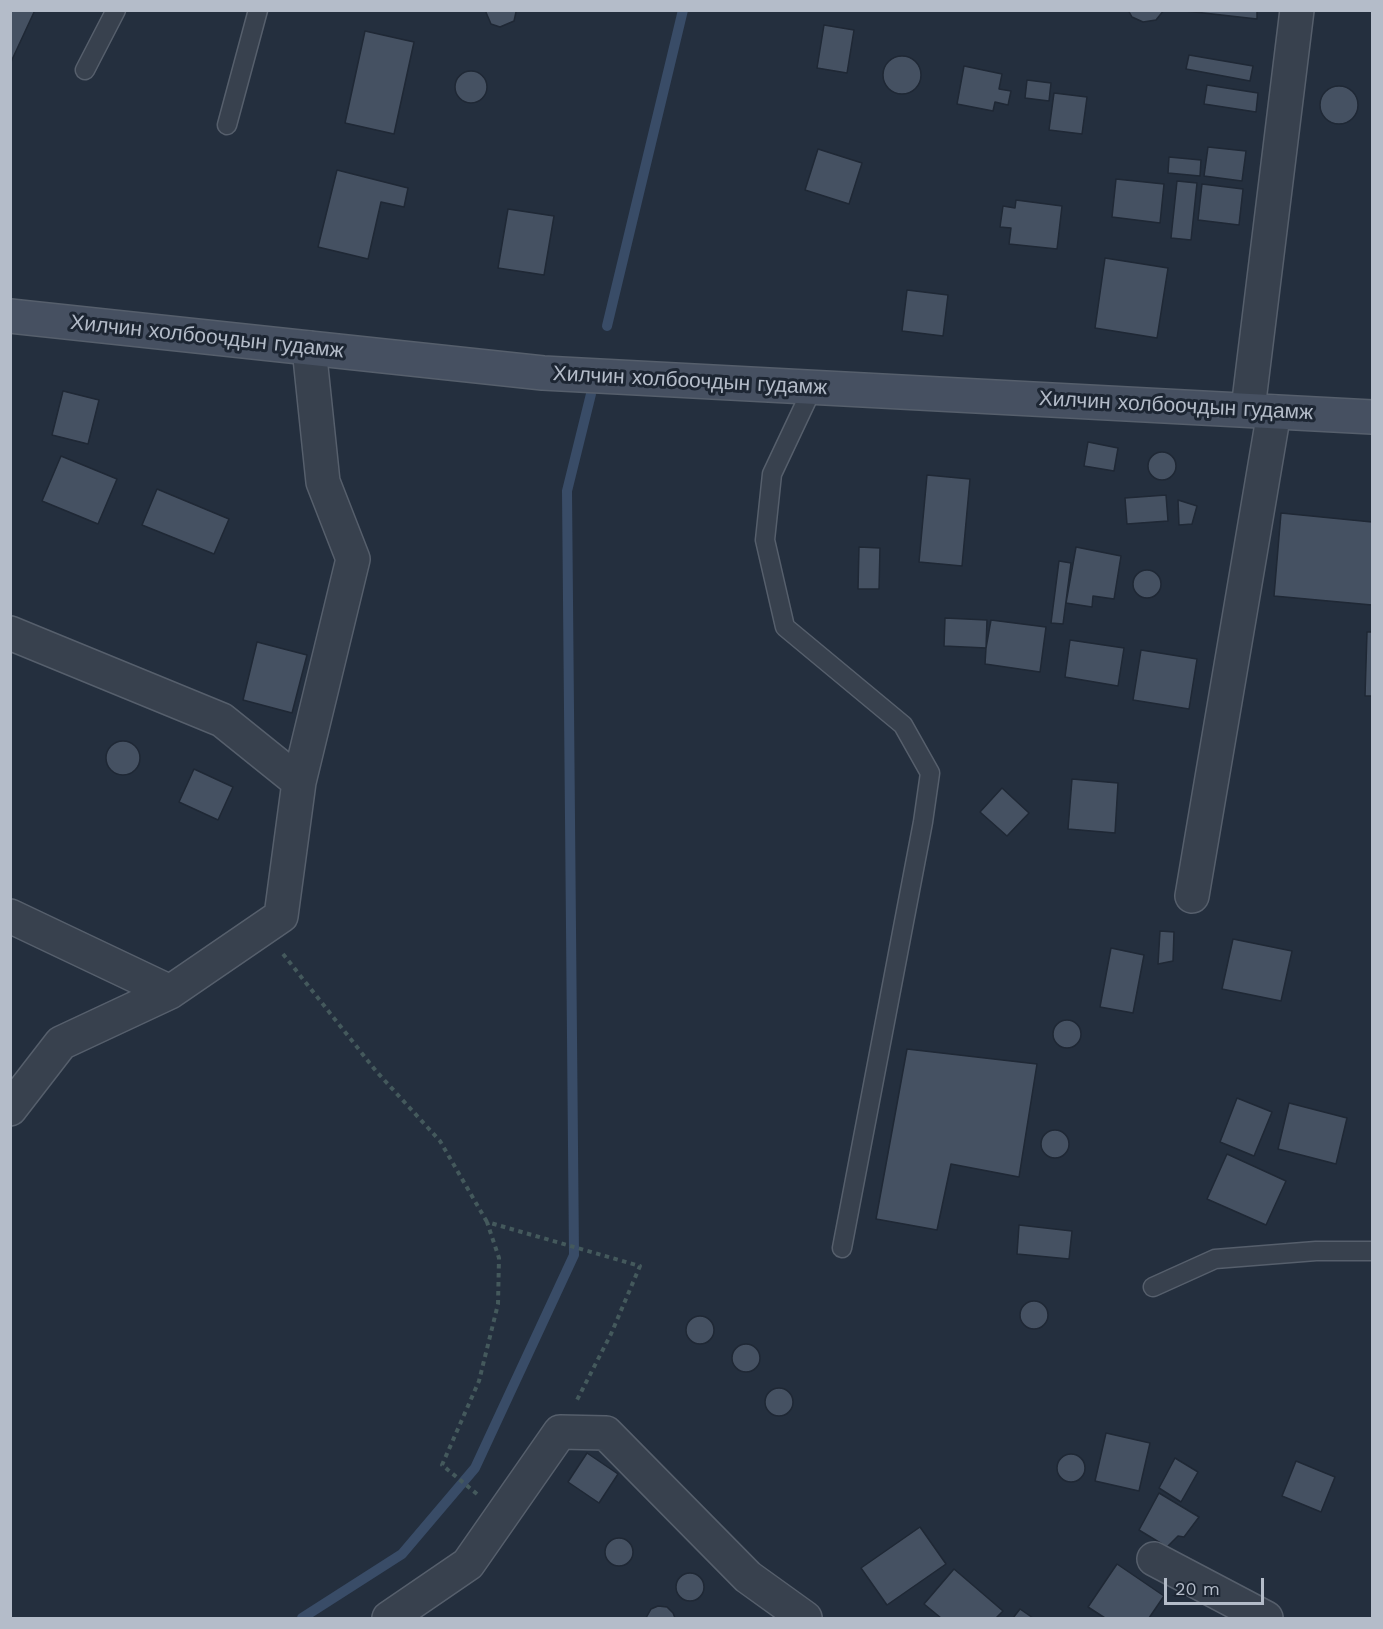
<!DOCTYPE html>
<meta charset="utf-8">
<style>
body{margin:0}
#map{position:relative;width:1383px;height:1629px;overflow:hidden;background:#242f3e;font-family:"Work Sans",sans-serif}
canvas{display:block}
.frame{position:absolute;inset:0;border:12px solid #b4bcc9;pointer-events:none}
.scale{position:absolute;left:1164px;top:1578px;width:100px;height:27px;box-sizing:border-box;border:3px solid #b4bcc9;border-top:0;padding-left:8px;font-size:18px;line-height:21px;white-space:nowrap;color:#b4bcc9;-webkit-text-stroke:4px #1d2633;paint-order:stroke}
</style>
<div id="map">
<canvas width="1383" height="1629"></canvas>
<div class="frame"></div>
<div class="scale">20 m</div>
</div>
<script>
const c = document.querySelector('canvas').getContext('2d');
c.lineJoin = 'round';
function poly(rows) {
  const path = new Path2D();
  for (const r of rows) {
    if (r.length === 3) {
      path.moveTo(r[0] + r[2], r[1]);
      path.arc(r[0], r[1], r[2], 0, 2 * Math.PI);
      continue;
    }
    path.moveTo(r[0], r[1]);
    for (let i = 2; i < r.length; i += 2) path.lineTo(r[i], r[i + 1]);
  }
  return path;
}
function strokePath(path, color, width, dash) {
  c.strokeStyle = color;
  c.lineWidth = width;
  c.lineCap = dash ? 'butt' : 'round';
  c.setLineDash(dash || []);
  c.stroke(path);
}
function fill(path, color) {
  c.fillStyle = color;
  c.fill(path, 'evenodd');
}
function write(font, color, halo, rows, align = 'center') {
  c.font = font + ' "Work Sans",sans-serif';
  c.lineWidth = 6;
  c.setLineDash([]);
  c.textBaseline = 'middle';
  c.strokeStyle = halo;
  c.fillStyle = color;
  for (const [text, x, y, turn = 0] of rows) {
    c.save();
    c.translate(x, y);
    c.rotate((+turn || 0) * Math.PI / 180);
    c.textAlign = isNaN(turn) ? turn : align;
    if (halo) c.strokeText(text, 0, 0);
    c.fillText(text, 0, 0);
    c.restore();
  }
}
strokePath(poly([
 [607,326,683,10],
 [302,1618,402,1554,475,1468,574,1255,567,491,591,394]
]), '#394c67', 10);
const building = poly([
 [10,10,35,10,10,64,10,10],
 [485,10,516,10,516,12,514,21,500,27,491,24,485,10],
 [1128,10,1164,10,1156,20,1143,22,1132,17,1128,10],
 [1177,10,1257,10,1257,19,1177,10],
 [824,25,854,30,847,73,817,68,824,25],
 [365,31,414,42,394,134,345,123,365,31],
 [1189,55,1253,66,1250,81,1186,69,1189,55],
 [902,75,19],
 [964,66,1002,74,999,89,1011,91,1008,105,995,102,993,111,957,104,964,66],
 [471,87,16],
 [1027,80,1051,83,1049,101,1025,98,1027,80],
 [1207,85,1258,93,1256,112,1204,104,1207,85],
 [1339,105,19],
 [1054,93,1087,97,1082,134,1049,130,1054,93],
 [1208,147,1246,151,1242,181,1204,176,1208,147],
 [818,149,862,163,849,204,805,190,818,149],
 [1169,157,1201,160,1200,176,1168,173,1169,157],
 [337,170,408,188,404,207,381,202,368,259,318,247,337,170],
 [1116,179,1164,184,1160,223,1112,217,1116,179],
 [1177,181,1197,183,1191,240,1171,238,1177,181],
 [1202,184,1243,189,1239,225,1198,220,1202,184],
 [1016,200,1062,206,1057,249,1009,244,1011,228,1000,227,1003,206,1015,208,1016,200],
 [508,209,554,216,544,275,498,268,508,209],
 [1105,258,1168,268,1157,338,1095,328,1105,258],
 [907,290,948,295,943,336,902,331,907,290],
 [63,391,99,400,88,444,52,435,63,391],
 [1088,442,1118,448,1114,471,1084,466,1088,442],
 [1162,466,14],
 [61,456,117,479,98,524,42,501,61,456],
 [927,475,970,479,962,566,919,562,927,475],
 [157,489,229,519,214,554,142,525,157,489],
 [1166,495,1168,521,1127,524,1125,498,1166,495],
 [1178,500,1197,506,1192,524,1179,525,1178,500],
 [1281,513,1372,522,1372,605,1274,596,1281,513],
 [859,547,880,548,879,589,858,589,859,547],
 [1076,547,1121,556,1114,599,1093,596,1092,607,1066,603,1076,547],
 [1059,561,1071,563,1063,624,1051,623,1059,561],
 [1147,584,14],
 [945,618,987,620,986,648,944,646,945,618],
 [991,620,1046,627,1040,672,985,664,986,648,991,620],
 [1367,632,1372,632,1372,696,1365,696,1367,632],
 [1070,640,1124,648,1118,686,1065,677,1070,640],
 [257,642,307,655,292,713,243,700,257,642],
 [1141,650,1197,659,1189,709,1133,700,1141,650],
 [123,758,17],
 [194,769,233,787,218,820,179,802,194,769],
 [1072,779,1118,783,1115,833,1068,829,1072,779],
 [1002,788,1029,813,1007,836,980,812,1002,788],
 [1160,931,1174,932,1173,961,1158,964,1160,931],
 [1233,939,1292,951,1281,1001,1222,989,1233,939],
 [1111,948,1144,955,1133,1013,1100,1007,1111,948],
 [1067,1034,14],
 [907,1049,1037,1064,1019,1177,951,1164,937,1230,876,1219,907,1049],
 [1237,1098,1272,1112,1254,1156,1220,1142,1237,1098],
 [1289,1103,1347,1118,1336,1164,1278,1149,1289,1103],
 [1055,1144,14],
 [1227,1154,1286,1181,1266,1225,1207,1199,1227,1154],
 [1019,1225,1072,1231,1069,1259,1017,1254,1019,1225],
 [1034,1315,14],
 [700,1330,14],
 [746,1358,14],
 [779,1402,14],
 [1106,1433,1150,1443,1139,1491,1095,1481,1106,1433],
 [587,1453,618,1474,599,1503,568,1482,587,1453],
 [1071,1468,14],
 [1175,1458,1198,1472,1181,1502,1159,1488,1175,1458],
 [1296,1461,1335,1477,1321,1512,1282,1496,1296,1461],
 [1159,1493,1199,1517,1184,1537,1178,1536,1167,1547,1139,1530,1159,1493],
 [920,1527,946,1564,887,1605,861,1568,920,1527],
 [619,1552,14],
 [1117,1564,1164,1596,1149,1618,1105,1618,1088,1607,1117,1564],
 [954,1569,1003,1611,996,1618,941,1618,924,1604,954,1569],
 [690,1587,14],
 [658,1606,667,1607,673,1613,675,1618,646,1618,651,1609,658,1606],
 [1020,1609,1033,1618,1013,1618,1020,1609]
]);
fill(building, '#455162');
strokePath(building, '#1f2835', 1.5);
const service = poly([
 [85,70,116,10],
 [227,125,258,10],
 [813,387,772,474,765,540,785,627,903,725,930,773,923,822,842,1248],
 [1153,1287,1215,1259,1316,1251,1372,1251]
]);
const minor = poly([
 [1248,409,1297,10],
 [10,633,222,720,299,782],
 [1192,896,1274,412],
 [10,916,170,992],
 [10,1109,61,1043,170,992,281,916,299,782,353,559,323,482,309,348],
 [1154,1559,1266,1618],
 [389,1618,468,1564,560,1432,606,1433,748,1577,805,1618]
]);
const secondary = poly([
 [10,316,543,373,1372,417]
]);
strokePath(service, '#565f6c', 21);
strokePath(minor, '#565f6c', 36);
strokePath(secondary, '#565f6c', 36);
strokePath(poly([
 [283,954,376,1071,440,1141,487,1222],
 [477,1494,442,1465,479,1381,498,1304,499,1258,487,1222,640,1266,611,1334,577,1400]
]), '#44595c', 4, [4.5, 4.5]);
strokePath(service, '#38414e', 18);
strokePath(minor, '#38414e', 33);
strokePath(secondary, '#465061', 33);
write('21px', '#b4bcc9', '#1d2633', [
 ["Хилчин холбоочдын гудамж",207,337,6],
 ["Хилчин холбоочдын гудамж",690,381,3],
 ["Хилчин холбоочдын гудамж",1176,406,3]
]);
</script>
